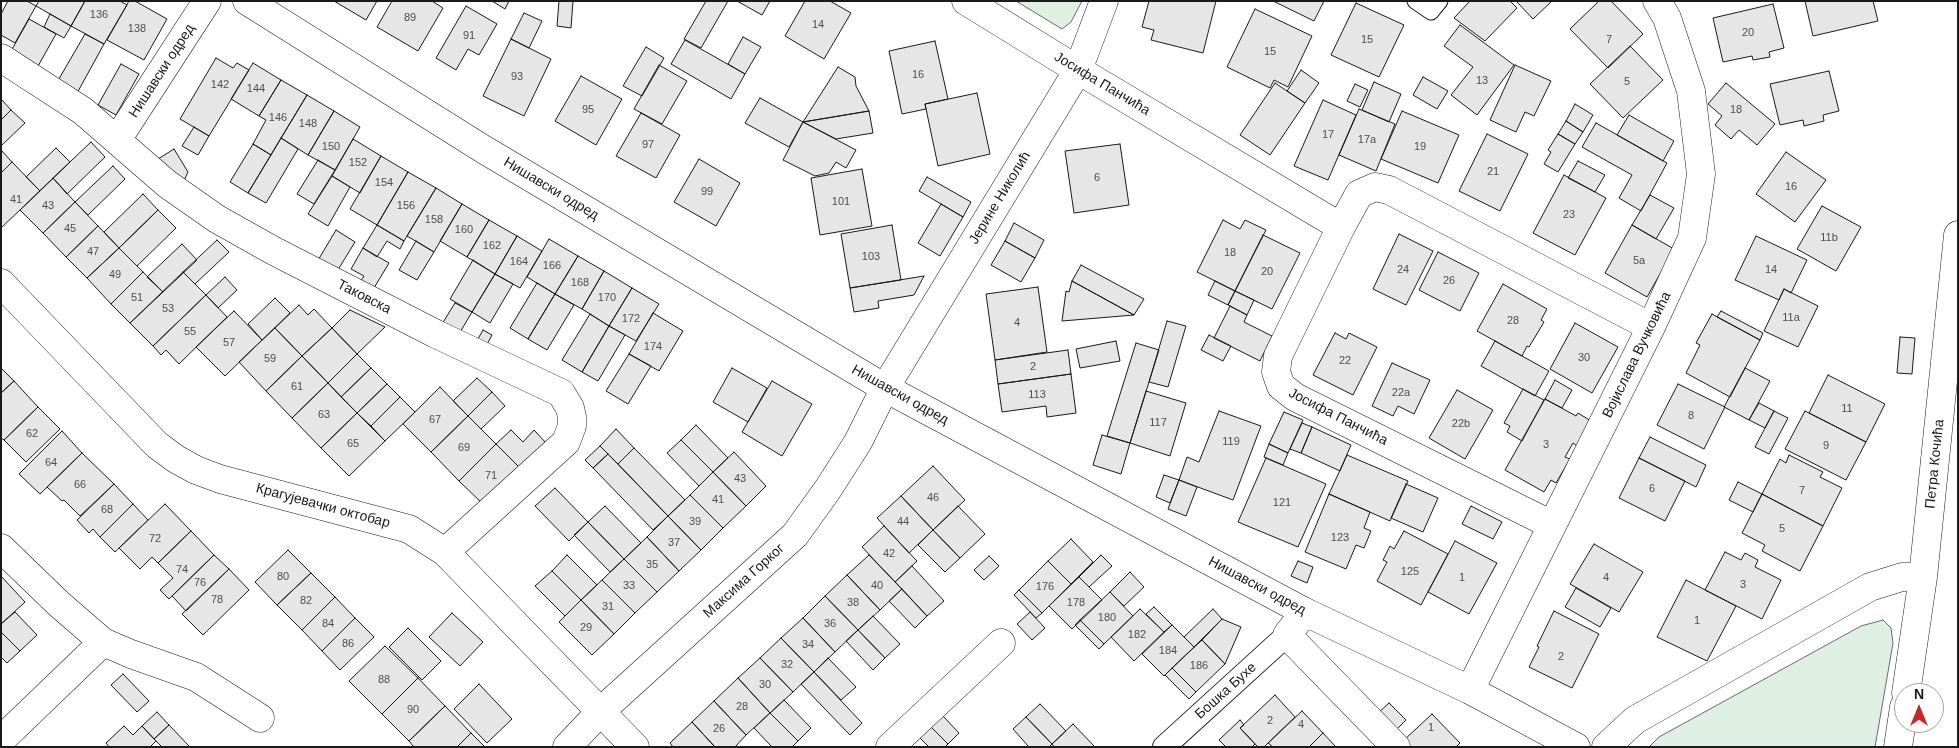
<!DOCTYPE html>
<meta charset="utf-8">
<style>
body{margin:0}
#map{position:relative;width:1959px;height:748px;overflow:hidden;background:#fff;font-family:Helvetica,sans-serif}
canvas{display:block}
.frame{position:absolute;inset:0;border:2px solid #1a1a1a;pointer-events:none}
.north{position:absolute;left:1894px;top:683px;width:50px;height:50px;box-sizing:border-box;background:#fff;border:1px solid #a3a3a3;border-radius:50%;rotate:0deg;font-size:14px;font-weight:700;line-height:20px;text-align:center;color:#1a1a1a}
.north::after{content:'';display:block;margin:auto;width:18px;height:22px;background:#c62828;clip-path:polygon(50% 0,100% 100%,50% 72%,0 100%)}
</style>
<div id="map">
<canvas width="1959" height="748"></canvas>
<div class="frame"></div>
<div class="north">N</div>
</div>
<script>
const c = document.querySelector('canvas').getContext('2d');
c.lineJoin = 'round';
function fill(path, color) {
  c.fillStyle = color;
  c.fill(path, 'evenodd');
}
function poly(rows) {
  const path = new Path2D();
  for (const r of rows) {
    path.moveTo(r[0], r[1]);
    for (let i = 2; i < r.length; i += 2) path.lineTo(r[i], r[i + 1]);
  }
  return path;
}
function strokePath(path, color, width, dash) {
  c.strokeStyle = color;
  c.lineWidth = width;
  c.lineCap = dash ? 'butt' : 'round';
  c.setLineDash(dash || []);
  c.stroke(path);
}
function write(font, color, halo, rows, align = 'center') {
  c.font = font + ' Helvetica,sans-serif';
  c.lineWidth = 4;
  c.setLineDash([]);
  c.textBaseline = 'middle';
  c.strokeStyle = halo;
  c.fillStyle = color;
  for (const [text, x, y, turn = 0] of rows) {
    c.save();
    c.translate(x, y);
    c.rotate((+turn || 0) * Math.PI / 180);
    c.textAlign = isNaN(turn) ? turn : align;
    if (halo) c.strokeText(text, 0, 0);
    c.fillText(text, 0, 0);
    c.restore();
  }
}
const green = poly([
 [1016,1,1082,1,1071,22,1062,29,1016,1],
 [1883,620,1891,628,1893,643,1875,747,1649,747,1659,737,1861,626,1883,620]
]);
fill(green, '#e0efe3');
strokePath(green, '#6a6a6a', 1);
const building = poly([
 [8,1,27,1,36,6,15,43,1,35,1,14,8,1],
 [39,1,85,1,71,26,36,6,39,1],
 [85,1,120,1,127,5,104,44,71,26,85,1],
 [129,1,135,1,167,19,144,60,107,40,129,1],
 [334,1,377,1,366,20,334,1],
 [392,1,432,1,443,8,418,51,377,27,392,1],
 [492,1,509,1,505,9,492,1],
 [559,1,573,1,571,28,557,26,559,1],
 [706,1,728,1,701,48,684,39,706,1],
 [737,1,770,1,762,15,737,1],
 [805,1,830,1,851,13,824,59,785,36,805,1],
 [1149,1,1216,1,1203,53,1151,40,1154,30,1142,27,1149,1],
 [1273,1,1324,1,1314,21,1273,1],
 [1470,1,1510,1,1517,8,1485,41,1454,18,1470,1],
 [1516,1,1552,1,1533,19,1516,1],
 [1599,1,1611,1,1643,34,1608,68,1570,29,1599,1],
 [1805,1,1873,1,1878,21,1813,36,1805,1],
 [1356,3,1404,25,1379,77,1331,55,1356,3],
 [1773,4,1784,48,1769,52,1770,57,1753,60,1752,56,1723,62,1713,18,1773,4],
 [466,6,497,24,479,55,468,49,456,70,436,58,466,6],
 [1255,9,1312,36,1288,87,1274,80,1270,88,1227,67,1255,9],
 [524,13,542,21,529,48,511,39,524,13],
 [50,14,71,26,64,38,44,27,50,14],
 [29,19,56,34,33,75,6,60,29,19],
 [1460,25,1514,65,1477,115,1451,95,1473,67,1444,46,1460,25],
 [85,34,104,44,76,95,56,84,85,34],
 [743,37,761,47,745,74,728,64,743,37],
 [511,39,551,59,524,116,483,96,511,39],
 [685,40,745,74,731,99,671,64,685,40],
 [935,41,948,99,925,104,926,109,902,114,889,51,935,41],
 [1630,46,1663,80,1623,118,1590,84,1630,46],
 [646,47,664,58,642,96,623,86,646,47],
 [216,58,233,68,237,63,249,70,209,136,180,119,216,58],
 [253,63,281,80,259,116,231,99,253,63],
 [121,64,139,74,116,115,98,105,121,64],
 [659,65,687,81,662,124,634,109,659,65],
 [1515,65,1551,81,1534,116,1525,112,1516,132,1490,120,1515,65],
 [838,67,855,77,856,86,869,111,803,122,838,67],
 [1301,70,1319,83,1305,103,1287,91,1301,70],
 [1829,71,1839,111,1823,115,1824,121,1804,126,1803,120,1780,125,1770,84,1829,71],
 [581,76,622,99,596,145,555,121,581,76],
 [1423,77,1448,91,1437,109,1413,95,1423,77],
 [281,80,307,95,271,155,253,144,266,120,259,116,281,80],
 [1374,82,1401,94,1389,122,1362,110,1374,82],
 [1275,83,1305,103,1270,155,1240,135,1275,83],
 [1726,83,1775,124,1757,145,1739,130,1731,139,1715,125,1722,116,1708,104,1726,83],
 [1355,84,1368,90,1360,107,1347,101,1355,84],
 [977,93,990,154,938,166,925,104,977,93],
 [307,95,334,111,308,155,281,138,307,95],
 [760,98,803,122,789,147,745,123,760,98],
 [1,99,11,110,1,120,1,99],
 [1323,100,1356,115,1328,180,1294,166,1323,100],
 [1575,104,1593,115,1583,132,1566,121,1575,104],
 [1359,109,1395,124,1376,171,1339,155,1359,109],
 [11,110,25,123,1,146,1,120,11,110],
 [334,111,360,127,335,170,308,155,334,111],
 [869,111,873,133,836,139,803,122,869,111],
 [1402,111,1459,135,1438,183,1381,159,1402,111],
 [641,113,680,135,656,178,616,156,641,113],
 [1629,115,1674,141,1663,161,1617,135,1629,115],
 [1566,121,1583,132,1575,144,1558,134,1566,121],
 [803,122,856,150,846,168,836,162,829,173,815,176,783,160,803,122],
 [1596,123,1667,163,1641,211,1619,198,1632,175,1582,147,1596,123],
 [194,127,209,136,198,155,182,146,194,127],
 [1487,134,1528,154,1500,211,1459,191,1487,134],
 [1558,134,1575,144,1558,172,1544,164,1551,152,1548,150,1558,134],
 [281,138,298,149,266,203,248,193,281,138],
 [353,139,381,156,360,193,332,176,353,139],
 [91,142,105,157,67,194,53,178,91,142],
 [253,144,271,155,248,193,230,182,253,144],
 [1120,144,1129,205,1074,213,1065,151,1120,144],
 [56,148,70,162,40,191,26,177,56,148],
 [174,149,188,172,182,185,158,159,174,149],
 [1,150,12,162,1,173,1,150],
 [1786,152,1826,180,1795,222,1756,194,1786,152],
 [381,156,408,172,377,225,350,209,381,156],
 [699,159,740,183,716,226,674,202,699,159],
 [318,160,335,170,314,204,297,194,318,160],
 [1578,161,1605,175,1595,192,1568,178,1578,161],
 [12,162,40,191,1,228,1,173,12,162],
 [113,166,125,179,88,215,75,202,113,166],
 [862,169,872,226,820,235,811,178,862,169],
 [408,172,436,188,404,241,377,225,408,172],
 [1564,175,1606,198,1575,255,1533,233,1564,175],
 [332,176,350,187,328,226,308,214,332,176],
 [927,177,971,202,963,217,919,191,927,177],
 [53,178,75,202,43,233,20,210,53,178],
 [436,188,462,204,434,252,407,236,436,188],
 [143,194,158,210,119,248,104,232,143,194],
 [1650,195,1674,208,1656,239,1632,225,1650,195],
 [75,202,98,226,66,257,43,233,75,202],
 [462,204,489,220,467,257,440,241,462,204],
 [941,204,963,217,940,256,918,243,941,204],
 [1822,206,1861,227,1836,271,1797,249,1822,206],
 [158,210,176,228,137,266,119,248,158,210],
 [489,220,517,236,495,274,467,257,489,220],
 [1223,220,1240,229,1245,220,1266,230,1235,291,1197,272,1223,220],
 [1014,223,1044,240,1035,258,1005,241,1014,223],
 [377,225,404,241,400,249,387,241,377,257,363,248,377,225],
 [892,225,901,280,850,288,841,234,892,225],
 [1632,225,1674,249,1647,297,1605,273,1632,225],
 [98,226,119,248,87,278,66,257,98,226],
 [336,230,355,242,336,273,317,262,336,230],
 [1399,234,1433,251,1406,305,1373,289,1399,234],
 [1263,235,1300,253,1272,309,1235,291,1263,235],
 [517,236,542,251,520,288,495,274,517,236],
 [1756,236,1807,260,1791,293,1784,289,1779,300,1735,280,1756,236],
 [549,239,578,256,555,294,527,277,549,239],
 [217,240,229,252,195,284,183,272,217,240],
 [416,241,434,252,417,280,399,270,416,241],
 [1005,241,1035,258,1021,282,991,265,1005,241],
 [182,244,197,260,163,292,147,277,182,244],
 [119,248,143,272,111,304,87,278,119,248],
 [363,248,389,263,371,293,358,285,364,276,351,269,363,248],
 [1438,252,1479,273,1460,311,1419,290,1438,252],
 [578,256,604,271,582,309,555,294,578,256],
 [473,260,495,274,472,312,450,299,473,260],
 [1081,265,1144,299,1134,315,1072,281,1081,265],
 [604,271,632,288,609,326,582,309,604,271],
 [143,272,163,292,130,323,111,304,143,272],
 [183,272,206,295,153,346,130,323,183,272],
 [495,274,513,284,490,323,472,312,495,274],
 [924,276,914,295,878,301,879,308,854,312,850,288,924,276],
 [225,277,237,290,218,308,206,295,225,277],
 [1072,281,1134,315,1062,321,1066,291,1069,292,1072,281],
 [1215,281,1235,291,1228,305,1208,295,1215,281],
 [537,283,555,294,528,339,510,328,537,283],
 [1503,284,1547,309,1541,320,1544,322,1529,347,1527,346,1522,356,1477,331,1503,284],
 [1038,287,1047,352,995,360,986,294,1038,287],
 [632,288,659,304,636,341,609,326,632,288],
 [1784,289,1818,306,1798,347,1764,331,1784,289],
 [1235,291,1254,300,1247,315,1228,305,1235,291],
 [555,294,574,305,547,350,528,339,555,294],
 [206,295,227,317,179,364,166,350,161,355,153,346,206,295],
 [275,298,290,313,262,340,248,324,275,298],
 [455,303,472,312,459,334,442,324,455,303],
 [299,305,308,315,314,309,332,328,302,356,275,328,299,305],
 [1230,306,1247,315,1244,322,1272,336,1260,361,1214,338,1230,306],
 [350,310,385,327,357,354,332,328,350,310],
 [234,311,262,340,225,376,196,347,234,311],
 [1721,311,1763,333,1760,340,1717,317,1721,311],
 [653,313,683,331,659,371,629,354,653,313],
 [590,314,609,326,582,372,562,360,590,314],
 [1712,314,1760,340,1730,397,1686,373,1700,345,1696,343,1712,314],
 [1167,321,1186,326,1168,387,1149,382,1167,321],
 [1575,323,1618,347,1592,393,1550,369,1575,323],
 [609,326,625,335,598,381,582,372,609,326],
 [275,328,302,356,266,391,239,362,275,328],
 [332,328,357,354,328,383,302,356,332,328],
 [483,330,492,335,484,350,475,344,483,330],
 [1335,333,1346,339,1349,333,1377,347,1353,395,1313,375,1335,333],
 [1209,335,1231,346,1223,361,1201,350,1209,335],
 [1900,337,1915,338,1912,374,1897,373,1900,337],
 [1116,341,1120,361,1080,368,1076,349,1116,341],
 [1495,341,1549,371,1535,396,1481,366,1495,341],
 [1136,343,1159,350,1130,443,1107,436,1136,343],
 [1068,350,1071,374,998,384,995,360,1068,350],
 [357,354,371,368,341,397,328,383,357,354],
 [629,354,651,366,628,404,606,391,629,354],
 [302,356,328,383,292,418,266,391,302,356],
 [1392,363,1430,380,1414,414,1398,406,1393,416,1372,406,1392,363],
 [1,368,14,381,1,393,1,368],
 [371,368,387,384,357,413,341,397,371,368],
 [732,368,767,388,748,422,713,402,732,368],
 [1745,368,1770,381,1749,420,1724,407,1745,368],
 [1071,374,1076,413,1047,417,1046,406,1002,412,998,384,1071,374],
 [1828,375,1885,404,1866,442,1809,413,1828,375],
 [477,378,492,392,468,416,453,401,477,378],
 [1555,380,1572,390,1562,408,1545,399,1555,380],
 [14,381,38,407,4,440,1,438,1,393,14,381],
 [772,381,812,404,782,456,742,432,772,381],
 [328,383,357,413,321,448,292,418,328,383],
 [387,384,400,397,371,426,357,413,387,384],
 [1678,384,1725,407,1704,449,1657,425,1678,384],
 [440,387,468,416,431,452,403,424,440,387],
 [1523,389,1544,400,1522,441,1507,432,1510,426,1504,423,1523,389],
 [1457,390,1493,410,1465,459,1429,438,1457,390],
 [1146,391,1186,403,1170,456,1130,443,1146,391],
 [492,392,505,406,481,429,468,416,492,392],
 [400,397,415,412,385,441,371,426,400,397],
 [1545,399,1576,416,1578,413,1591,421,1577,446,1573,443,1565,457,1570,459,1556,483,1551,480,1544,492,1505,470,1545,399],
 [1759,403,1774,411,1765,428,1749,420,1759,403],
 [38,407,60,429,26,462,4,440,38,407],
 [1219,411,1261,426,1233,500,1179,480,1187,457,1199,462,1219,411],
 [1774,411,1788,418,1769,454,1755,447,1774,411],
 [1805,411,1866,442,1846,480,1785,449,1805,411],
 [1284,412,1303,420,1288,453,1269,444,1284,412],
 [357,413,385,441,349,476,321,448,357,413],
 [468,416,496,444,459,481,431,452,468,416],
 [1302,423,1312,427,1301,453,1290,449,1302,423],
 [696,425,728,458,713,472,681,440,696,425],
 [1312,427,1351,445,1340,471,1301,453,1312,427],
 [616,429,634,448,618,464,600,446,616,429],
 [511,430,523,442,534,430,547,444,523,471,496,444,511,430],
 [62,431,82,453,40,494,19,474,62,431],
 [1102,435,1130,443,1121,474,1093,465,1102,435],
 [1650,437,1706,465,1696,487,1639,458,1650,437],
 [681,440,713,472,699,486,667,453,681,440],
 [496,444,523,471,486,507,459,481,496,444],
 [1269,444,1288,453,1283,465,1264,457,1269,444],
 [600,446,608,454,593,468,585,460,600,446],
 [634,448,685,500,668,516,618,464,634,448],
 [734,452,766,486,746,506,713,472,734,452],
 [82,453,114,484,80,516,64,500,62,501,47,487,82,453],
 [608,454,668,516,653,530,593,468,608,454],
 [1347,455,1408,481,1390,521,1329,494,1347,455],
 [1789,455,1823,472,1820,477,1842,488,1823,526,1762,494,1780,459,1786,463,1789,455],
 [1266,458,1326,484,1298,547,1238,522,1266,458],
 [1639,458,1685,481,1665,521,1619,498,1639,458],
 [933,466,965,500,933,530,901,496,933,466],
 [713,472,746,506,723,528,690,495,713,472],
 [1164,475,1179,480,1170,503,1156,497,1164,475],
 [1179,480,1197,487,1186,516,1168,509,1179,480],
 [1738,482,1762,494,1753,512,1729,500,1738,482],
 [114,484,133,504,100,537,93,529,89,533,77,520,114,484],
 [1406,484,1438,498,1423,532,1391,518,1406,484],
 [555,488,588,522,569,541,535,506,555,488],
 [1329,494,1370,512,1364,528,1371,531,1364,548,1356,545,1346,569,1305,552,1329,494],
 [1762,494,1823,526,1800,571,1762,551,1765,545,1742,533,1762,494],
 [690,495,723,528,701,550,668,516,690,495],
 [901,496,933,530,909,553,877,518,901,496],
 [133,504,148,520,115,552,100,537,133,504],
 [165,504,191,531,158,563,152,557,140,569,119,548,165,504],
 [605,506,641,543,624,559,588,522,605,506],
 [958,506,985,534,960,558,933,530,958,506],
 [1471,506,1502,522,1493,539,1462,524,1471,506],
 [668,516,701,550,679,571,647,537,668,516],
 [588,522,624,559,610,572,574,535,588,522],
 [884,526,917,561,895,582,862,547,884,526],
 [933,530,960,558,945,572,918,545,933,530],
 [191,531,214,555,169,599,160,590,173,578,158,563,191,531],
 [1404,531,1448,554,1421,605,1377,581,1387,562,1383,560,1390,546,1394,549,1404,531],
 [647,537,679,571,657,592,624,559,647,537],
 [1071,539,1093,562,1071,584,1048,561,1071,539],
 [1455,541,1497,563,1469,614,1428,592,1455,541],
 [1594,544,1643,572,1619,612,1570,584,1594,544],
 [288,550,311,573,277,605,255,582,288,550],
 [1725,552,1741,560,1745,553,1758,560,1755,567,1781,580,1762,619,1705,590,1725,552],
 [214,555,229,569,186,611,172,596,214,555],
 [567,555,597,585,581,600,552,571,567,555],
 [869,555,902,589,880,610,847,575,869,555],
 [1101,555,1112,566,1089,587,1079,577,1101,555],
 [989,556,999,566,984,580,974,570,989,556],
 [624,559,657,592,635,613,602,580,624,559],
 [1048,561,1071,584,1042,613,1019,590,1048,561],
 [1298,561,1313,567,1307,583,1291,576,1298,561],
 [912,566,944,601,927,616,895,582,912,566],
 [229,569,249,590,203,635,182,614,229,569],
 [552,571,581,600,565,616,535,586,552,571],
 [1130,572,1144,587,1124,606,1110,592,1130,572],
 [311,573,335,597,302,630,277,605,311,573],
 [847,575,880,610,858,630,825,596,847,575],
 [1,576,25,602,1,624,1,576],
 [1079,577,1102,600,1072,629,1049,606,1079,577],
 [602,580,635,613,614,634,581,600,602,580],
 [1686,580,1736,606,1707,661,1657,637,1686,580],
 [1576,588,1611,608,1600,627,1565,607,1576,588],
 [902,589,927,616,915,628,889,601,902,589],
 [1019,590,1042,613,1036,618,1014,595,1019,590],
 [1110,592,1133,616,1104,644,1080,620,1110,592],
 [825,596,858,630,835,652,803,618,825,596],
 [335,597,355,618,322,651,302,630,335,597],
 [581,600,614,634,592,655,559,622,581,600],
 [1154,607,1172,625,1164,632,1146,614,1154,607],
 [1140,609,1164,632,1134,661,1111,637,1140,609],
 [1213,609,1222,619,1194,647,1184,637,1213,609],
 [1554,611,1599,634,1572,688,1529,667,1539,647,1537,646,1554,611],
 [15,612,37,635,20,651,1,632,1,624,15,612],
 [1030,612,1045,628,1032,640,1017,624,1030,612],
 [452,613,483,642,460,666,429,637,452,613],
 [873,616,900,644,885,658,858,630,873,616],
 [355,618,374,637,340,670,322,651,355,618],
 [803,618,835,652,814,672,781,638,803,618],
 [1222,619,1241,627,1225,664,1202,640,1222,619],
 [1080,620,1104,644,1099,649,1075,625,1080,620],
 [1172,625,1194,647,1164,676,1142,654,1172,625],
 [408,628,441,661,422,680,389,647,408,628],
 [858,630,885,658,873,670,846,641,858,630],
 [1,632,20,651,7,663,1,657,1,632],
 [781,638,814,672,793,692,760,658,781,638],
 [1202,640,1225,664,1196,692,1172,668,1202,640],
 [385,646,418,678,382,714,349,681,385,646],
 [760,658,793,692,770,713,738,678,760,658],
 [828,658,856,687,841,700,814,672,828,658],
 [1172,668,1196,692,1189,699,1165,675,1172,668],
 [814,672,862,723,850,735,801,684,814,672],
 [123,674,149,701,137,712,111,685,123,674],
 [418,678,445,706,409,741,382,714,418,678],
 [738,678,770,713,746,735,714,701,738,678],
 [479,684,512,719,487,743,454,709,479,684],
 [1275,695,1295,717,1264,747,1258,747,1240,728,1275,695],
 [784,700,811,728,798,741,770,713,784,700],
 [714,701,746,735,735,747,715,747,692,722,714,701],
 [1389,703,1406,720,1394,732,1377,714,1389,703],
 [1040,704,1066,731,1052,744,1026,717,1040,704],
 [445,706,471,733,457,747,414,747,409,741,445,706],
 [1302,711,1323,733,1309,747,1273,747,1268,743,1302,711],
 [157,712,169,725,154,739,142,726,157,712],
 [770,713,798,741,792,747,772,747,754,728,770,713],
 [1432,714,1460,743,1456,747,1408,747,1403,741,1432,714],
 [943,716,959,733,948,744,931,727,943,716],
 [1026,717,1052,744,1049,747,1029,747,1013,729,1026,717],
 [1240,720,1244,725,1240,728,1255,744,1252,747,1226,747,1219,740,1240,720],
 [692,722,715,747,673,747,670,743,692,722],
 [1073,724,1095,747,1054,747,1052,744,1073,724],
 [169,725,190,747,162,747,154,739,169,725],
 [124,726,133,735,142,726,156,741,150,747,109,747,106,743,124,726],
 [931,727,948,744,945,747,929,747,920,738,931,727],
 [471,733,485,747,457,747,471,733],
 [1323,733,1336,747,1309,747,1323,733]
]);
fill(building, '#e6e6e6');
strokePath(building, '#1a1a1a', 1);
const service = poly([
 [1415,1,1431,12,1440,1]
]);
const pedestrian = poly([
 [1164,747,1287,635]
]);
const minor = poly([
 [966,1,1078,70,1341,227,1359,194,1375,187,1389,190,1651,327],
 [1,58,83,111,167,184,217,219,274,251,436,334,561,393,570,408,572,417,572,426,566,442,445,552],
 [117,140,207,1],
 [1341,227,1278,356,1276,372,1281,386,1295,397,1552,525],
 [1,283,157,445,176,459,196,470,220,479,409,529,445,552,635,747],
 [1,548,59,604,103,642,131,654,196,677,260,718],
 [1305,612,1287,635,1396,747],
 [1470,690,1651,327,1692,238,1701,174,1691,91,1667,18,1657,1],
 [1906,693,1923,577,1958,235],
 [1,740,103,642],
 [567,747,601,711,795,535,828,489,858,442,885,388,1078,70,1104,1],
 [890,747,1001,643],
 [1606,747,1635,720,1870,587,1902,577,1923,577],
 [1898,747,1904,707]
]);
const tertiary = poly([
 [247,1,483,149,885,388,1305,612,1470,690,1576,747]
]);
strokePath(service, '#1a1a1a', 17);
strokePath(pedestrian, '#1a1a1a', 24);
strokePath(minor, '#1a1a1a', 29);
strokePath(tertiary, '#1a1a1a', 29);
strokePath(service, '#fff', 15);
strokePath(pedestrian, '#fff', 22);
strokePath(minor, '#fff', 28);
strokePath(tertiary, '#fff', 28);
write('11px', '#4d4d4d', null, [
 ["136",99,15],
 ["89",410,18],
 ["14",818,25],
 ["138",137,29],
 ["20",1748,33],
 ["91",469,36],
 ["15",1367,40],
 ["7",1609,40],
 ["15",1270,52],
 ["16",918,75],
 ["93",517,77],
 ["13",1482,81],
 ["5",1627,82],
 ["142",220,85],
 ["144",256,89],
 ["95",588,110],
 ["18",1736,110],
 ["146",278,118],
 ["148",308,124],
 ["17",1328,135],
 ["17a",1367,140],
 ["97",648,145],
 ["150",331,147],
 ["19",1420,147],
 ["152",358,163],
 ["21",1493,172],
 ["6",1097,178],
 ["154",384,183],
 ["16",1791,187],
 ["99",707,192],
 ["41",16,200],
 ["101",841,202],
 ["43",48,206],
 ["156",406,206],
 ["23",1569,215],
 ["158",434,220],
 ["45",70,229],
 ["160",464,230],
 ["11b",1829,238],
 ["162",492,246],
 ["47",93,252],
 ["18",1230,253],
 ["103",871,257],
 ["5a",1639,261],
 ["164",519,262],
 ["166",552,266],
 ["24",1403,270],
 ["14",1771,270],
 ["20",1267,272],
 ["49",115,275],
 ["26",1449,281],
 ["168",580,283],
 ["51",137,298],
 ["170",607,298],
 ["53",168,309],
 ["11a",1791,318],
 ["172",631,319],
 ["28",1513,321],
 ["4",1017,323],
 ["55",190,332],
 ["57",229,343],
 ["174",653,347],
 ["30",1584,358],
 ["59",270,359],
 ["22",1345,361],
 ["2",1033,367],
 ["61",297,387],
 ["22a",1401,393],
 ["113",1037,395],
 ["11",1847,409],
 ["63",324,415],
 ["8",1691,416],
 ["67",435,420],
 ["117",1158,423],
 ["22b",1461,424],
 ["62",32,434],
 ["119",1231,442],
 ["65",353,444],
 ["3",1546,445],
 ["9",1826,446],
 ["69",464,448],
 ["64",51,463],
 ["71",491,476],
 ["43",740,479],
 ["66",80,485],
 ["6",1652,489],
 ["7",1802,491],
 ["46",933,498],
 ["41",718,500],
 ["121",1282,503],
 ["68",107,510],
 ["39",695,522],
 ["44",903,522],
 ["5",1782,529],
 ["123",1340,538],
 ["72",155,539],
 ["37",674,543],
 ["42",889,554],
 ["35",652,565],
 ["74",182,570],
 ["125",1410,572],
 ["80",283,577],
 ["1",1462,578],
 ["4",1606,578],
 ["76",200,583],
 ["3",1743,585],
 ["33",629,586],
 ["40",877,586],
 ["176",1045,587],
 ["78",217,600],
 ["82",306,601],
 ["38",853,603],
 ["178",1076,603],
 ["31",608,607],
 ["180",1107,618],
 ["1",1697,621],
 ["84",328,624],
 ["36",830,624],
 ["29",586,628],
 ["182",1137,635],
 ["86",348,644],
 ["34",808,645],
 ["184",1168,651],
 ["2",1561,657],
 ["32",787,665],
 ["186",1199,666],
 ["88",384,680],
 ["30",765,685],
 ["28",742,707],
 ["90",413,710],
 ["2",1270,721],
 ["4",1301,725],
 ["1",1431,728],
 ["26",719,729]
]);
write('14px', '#1a1a1a', '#fff', [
 ["Нишавски одред",162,71,-57],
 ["Јосифа Панчића",1102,84,31],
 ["Нишавски одред",551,189,31],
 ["Јерине Николић",1000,198,-59],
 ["Таковска",364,297,27],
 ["Војислава Вучковића",1637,355,-64],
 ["Нишавски одред",900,395,29],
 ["Јосифа Панчића",1338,417,27],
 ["Петра Кочића",1935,464,-84],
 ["Крагујевачки октобар",323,506,15],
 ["Максима Горког",744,581,-42],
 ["Нишавски одред",1257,586,28],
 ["Бошка Бухе",1226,691,-42]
]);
</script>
